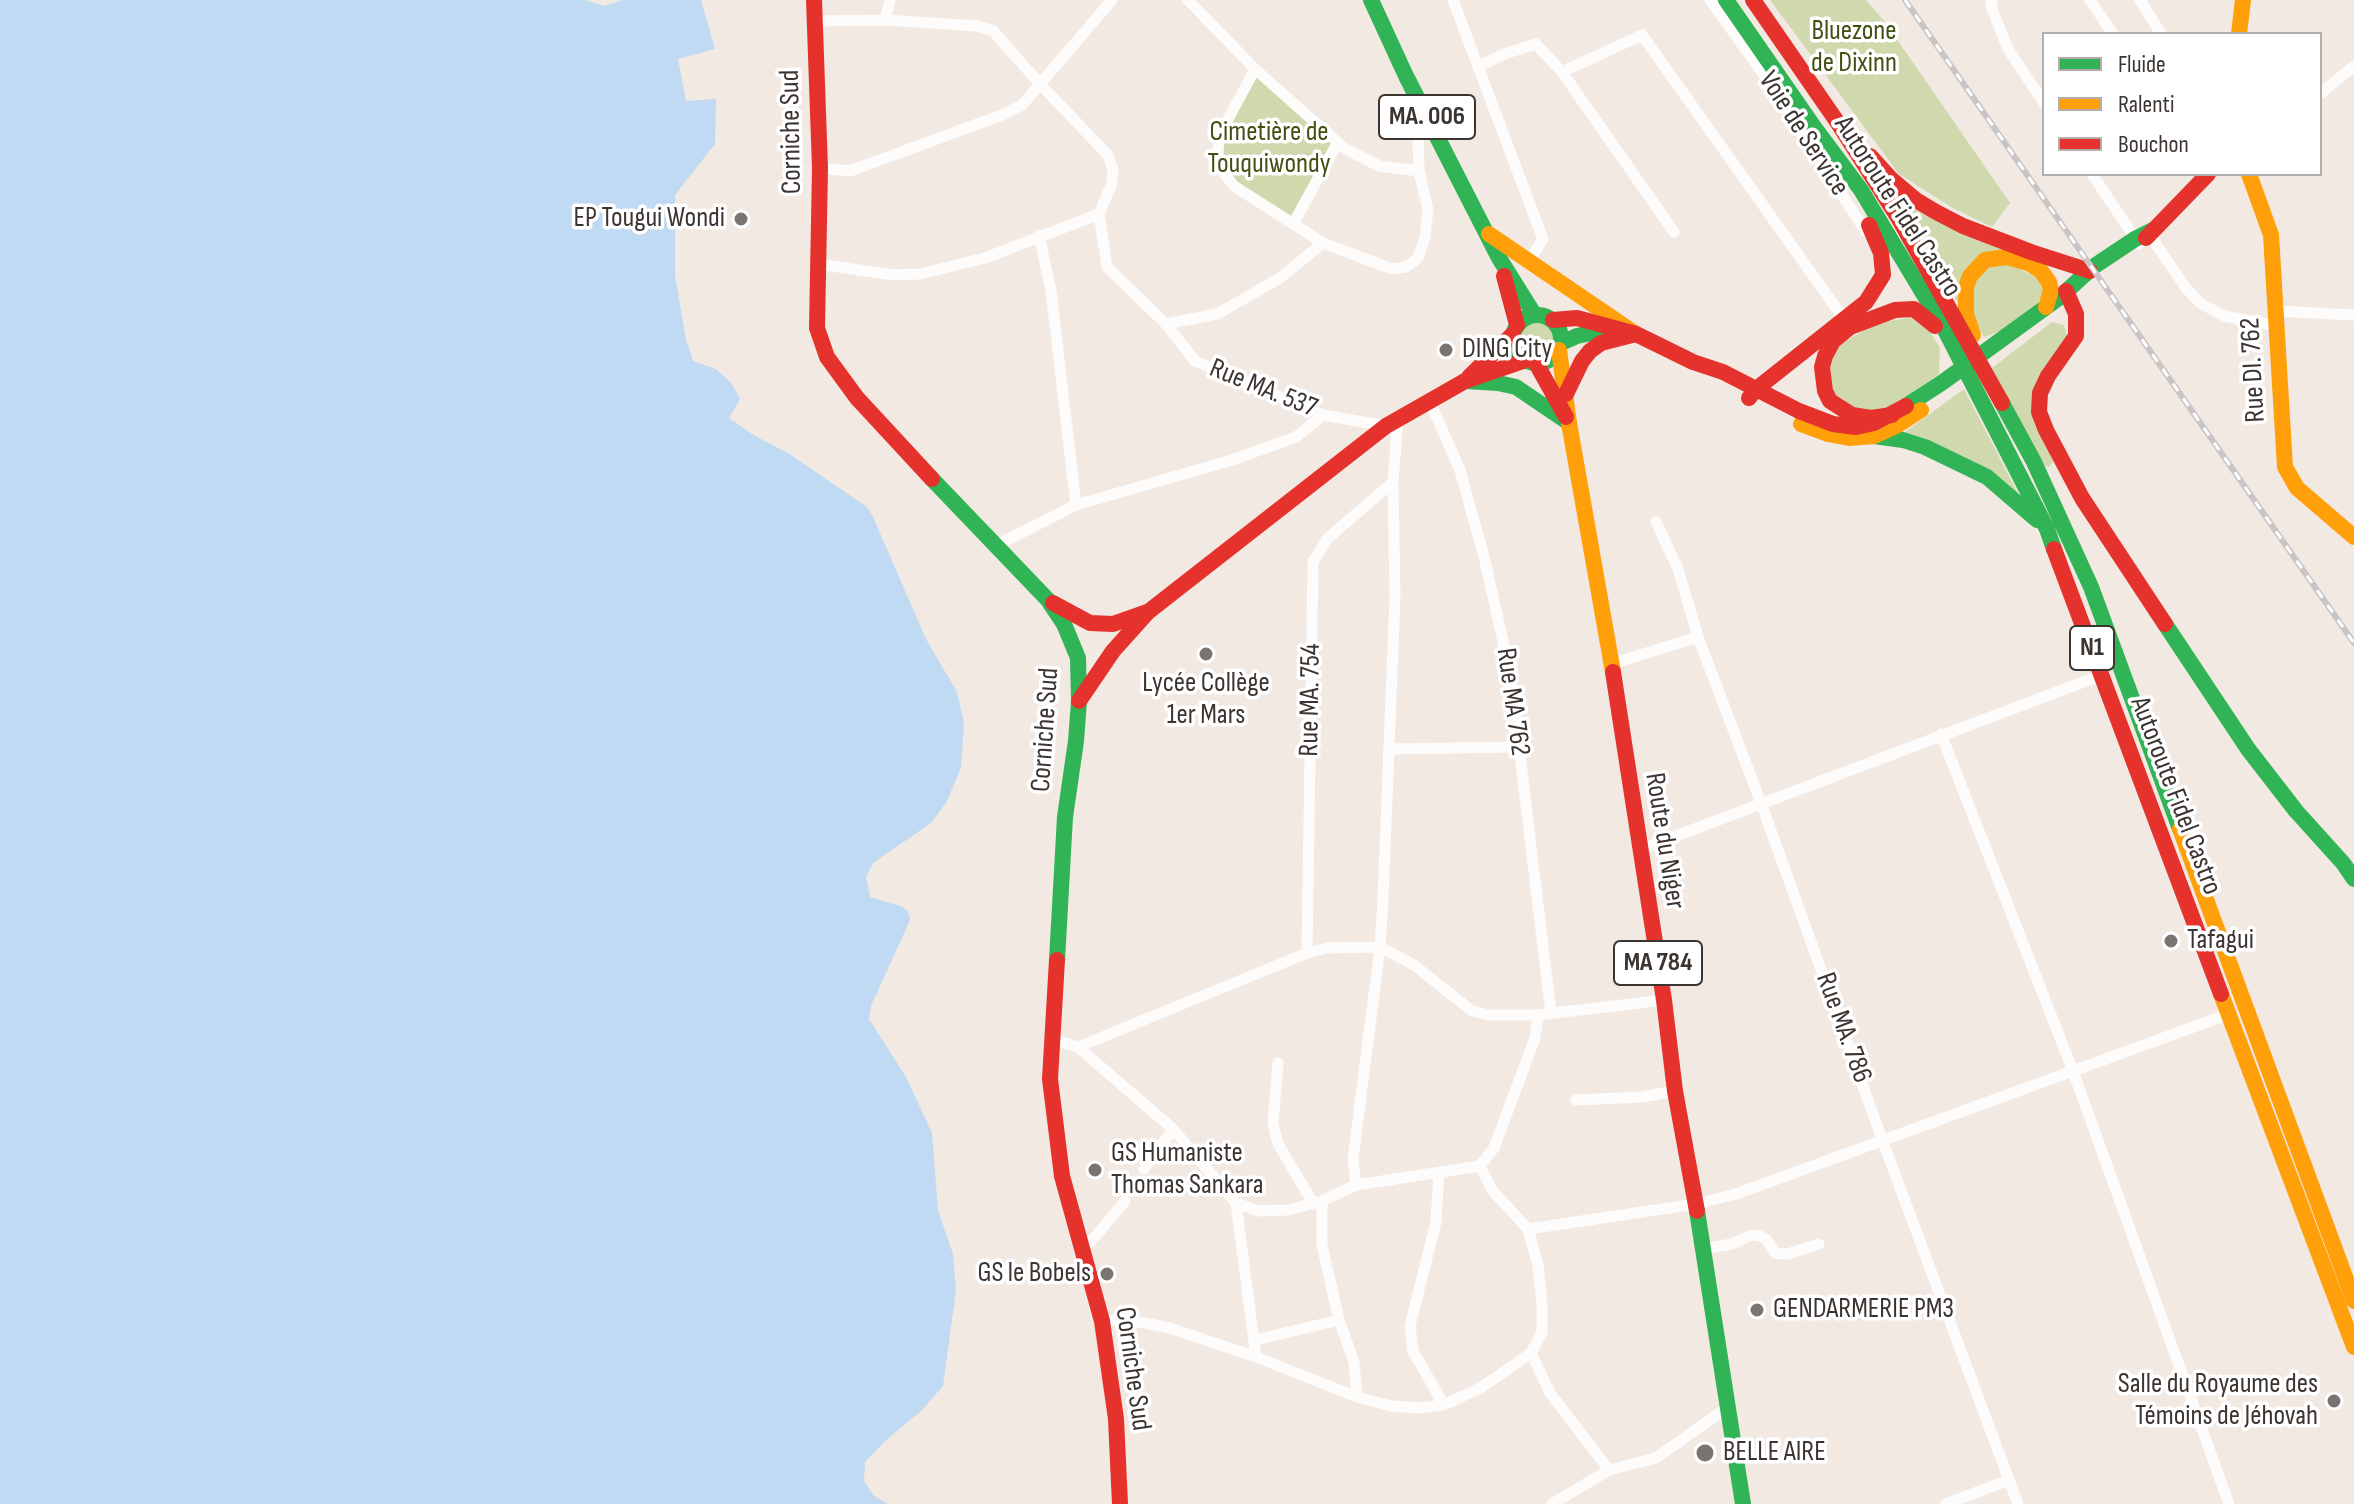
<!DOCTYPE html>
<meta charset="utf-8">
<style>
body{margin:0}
#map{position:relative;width:2354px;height:1504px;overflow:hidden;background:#f2e9e3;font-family:"Sofia Sans Condensed",sans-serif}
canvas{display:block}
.legend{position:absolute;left:2042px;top:32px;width:280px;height:144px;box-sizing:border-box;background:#fff;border:2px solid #b1aeac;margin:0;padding:10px 14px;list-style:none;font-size:24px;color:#3b3430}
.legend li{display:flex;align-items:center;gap:16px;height:40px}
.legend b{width:40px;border:2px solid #b1aeac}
</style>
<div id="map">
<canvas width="2354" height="1504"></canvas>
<ul class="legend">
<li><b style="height:10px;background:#30b455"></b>Fluide</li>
<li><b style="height:10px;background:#ff9f0a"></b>Ralenti</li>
<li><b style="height:10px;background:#e5322d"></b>Bouchon</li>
</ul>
</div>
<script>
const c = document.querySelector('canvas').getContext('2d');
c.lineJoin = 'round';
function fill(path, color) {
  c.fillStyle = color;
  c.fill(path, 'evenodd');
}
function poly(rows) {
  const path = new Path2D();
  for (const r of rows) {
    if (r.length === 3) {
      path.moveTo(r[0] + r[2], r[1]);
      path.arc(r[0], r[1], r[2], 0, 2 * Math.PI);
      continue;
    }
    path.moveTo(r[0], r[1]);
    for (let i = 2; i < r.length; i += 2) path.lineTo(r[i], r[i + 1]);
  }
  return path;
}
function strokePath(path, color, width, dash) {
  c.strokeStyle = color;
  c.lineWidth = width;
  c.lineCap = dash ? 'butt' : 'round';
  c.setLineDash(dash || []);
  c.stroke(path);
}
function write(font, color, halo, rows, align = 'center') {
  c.font = font + ' "Sofia Sans Condensed",sans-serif';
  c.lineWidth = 7;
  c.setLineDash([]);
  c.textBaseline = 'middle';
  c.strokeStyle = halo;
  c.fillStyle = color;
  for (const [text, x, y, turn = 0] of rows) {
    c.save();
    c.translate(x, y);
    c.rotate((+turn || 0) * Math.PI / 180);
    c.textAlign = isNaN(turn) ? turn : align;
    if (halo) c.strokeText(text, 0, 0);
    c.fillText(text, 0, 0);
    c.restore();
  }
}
fill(poly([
 [1770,0,1866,0,1885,22,2010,203,1992,227,1951,207,1899,174],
 [1256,74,1334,144,1293,218,1235,183,1221,169,1223,135],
 [1883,178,2018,256,1984,257,1962,310],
 [2010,264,2037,278,2045,290,2034,310,2004,330,1984,337,1974,319,1974,276,1984,268],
 [1915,317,1926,325,1940,348,1939,374,1881,414,1868,416,1834,398,1829,360,1835,348,1875,323],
 [1537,339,21],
 [2052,322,2064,325,2067,336,2033,416,2053,462,2049,467,2042,464,1992,368],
 [1964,389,2023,503,1901,435]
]), '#d0d9ae');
fill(poly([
 [0,0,585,0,605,6,622,0,701,0,715,49,678,59,686,101,716,99,715,144,675,195,675,275,686,340,693,361,716,369,732,384,740,399,729,418,755,436,788,453,867,507,873,517,926,639,957,692,964,723,961,768,946,803,931,823,873,863,866,877,870,897,901,906,908,911,910,920,871,1006,869,1019,906,1077,932,1133,938,1210,953,1254,956,1290,943,1386,922,1410,885,1441,865,1462,864,1481,874,1496,888,1504,0,1504]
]), '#bfdaf2');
strokePath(poly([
 [1188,0,1255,69,1344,148,1379,166,1419,171,1417,105],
 [1453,0,1543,239,1529,261],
 [1710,0,1767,79,1866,232],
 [1991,0,1992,9,2008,49,2044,103],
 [2090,0,2113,34],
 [2140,0,2161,34],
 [885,20,890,0],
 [815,21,885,20,978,26,993,31,1040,84,1108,155,1113,170,1112,183,1099,214,1107,267,1166,324,1195,361,1323,415,1386,426],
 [1478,67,1504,54,1536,44,1562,72,1674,232],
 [1255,69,1219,136,1218,155,1221,169,1234,186,1323,243,1392,269,1406,267,1418,258,1425,237,1428,210,1419,171],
 [1562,72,1642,35,1844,319],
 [2320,94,2354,66],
 [820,168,850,171,1002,115,1022,105,1112,0],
 [2092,174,2139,244],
 [1293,224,1338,142],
 [2149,234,2186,288,2200,303,2224,316,2277,326],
 [1039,235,1051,291,1076,505],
 [817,264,894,275,920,274,985,258,1099,214],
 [2276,311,2354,315],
 [1166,324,1217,314,1280,278,1323,243],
 [1429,400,1460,470,1484,557,1510,672,1551,1013],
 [1656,522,1678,569,1698,637],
 [995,546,1076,505,1229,461,1296,437,1323,415],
 [1611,664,1698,637,1761,803,1883,1142,2018,1504],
 [1941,734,2073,1071,2229,1504],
 [1389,749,1519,747],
 [1639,850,2102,675],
 [1307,953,1313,562,1328,538,1393,482],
 [1051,1039,1078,1047,1173,1129,1236,1203,1259,1211,1288,1210,1322,1201,1356,1185,1480,1166,1494,1148,1535,1038,1538,1015],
 [1078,1047,1307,953,1327,948,1380,947,1414,965,1472,1011,1489,1015,1538,1015,1664,1000],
 [1278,1063,1273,1123,1278,1144,1313,1203],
 [1576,1100,1642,1097,1675,1091],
 [1480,1166,1492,1190,1528,1229,1538,1265,1542,1304,1542,1332,1531,1353,1550,1393,1609,1470],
 [1144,1169,1173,1129],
 [1439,1173,1436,1222,1410,1326,1413,1351,1444,1405],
 [1356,1185,1353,1159,1380,947,1383,899,1395,597,1393,482,1398,418],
 [1322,1201,1322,1245,1339,1320,1354,1362,1357,1397],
 [1236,1203,1256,1357],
 [1528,1229,1696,1204,1736,1194,2229,1014],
 [1702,1249,1732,1244,1751,1235,1760,1236,1767,1240,1775,1253,1781,1254,1787,1254,1819,1244],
 [1081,1250,1095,1237,1125,1201],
 [1102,1321,1129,1320,1170,1328,1256,1357,1357,1397,1391,1406,1420,1408,1444,1405,1482,1387,1531,1353],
 [1255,1340,1339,1320],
 [1552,1504,1609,1470,1656,1458,1728,1407],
 [1946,1504,2009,1480]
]), '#fdfcfb', 11);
strokePath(poly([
 [1371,0,1406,76,1499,258,1534,314],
 [1726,0,1814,127,1861,190,1945,330,2047,529,2054,549],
 [1537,339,24],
 [1561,343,1577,336,1609,329],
 [1465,381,1498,383,1516,387,1569,423],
 [2002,403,2034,462,2091,587,2180,829],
 [1906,406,1943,382,2060,297,2093,267,2135,239,2153,230],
 [1874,436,1903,440,1925,447,1987,477,2037,520],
 [932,479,1048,600,1064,624,1078,658,1079,701,1076,741,1065,817,1057,960],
 [2165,624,2248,749,2296,811,2343,863,2354,879],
 [1697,1211,1743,1504]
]), '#30b455', 16);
strokePath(poly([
 [2239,34,2243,0],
 [2249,174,2271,235,2285,467,2297,488,2354,537],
 [1489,234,1636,334],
 [1973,335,1966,314,1966,287,1970,276,1985,260,2007,257,2028,263,2041,271,2049,282,2051,290,2046,307],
 [1559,350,1569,423,1613,672],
 [1801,424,1828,434,1849,438,1874,436,1896,426,1921,410],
 [2180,829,2354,1301],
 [2221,994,2354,1347]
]), '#ff9f0a', 16);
strokePath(poly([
 [814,0,820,168,817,328,827,357,857,398,932,479],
 [1753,0,1838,123,1899,219,2002,403],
 [1870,156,1890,178,1916,200,1936,212,1963,226,2031,252,2090,271],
 [2146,238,2208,174],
 [1504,276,1517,325],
 [2066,291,2076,314,2076,336,2048,376,2040,393,2039,412,2046,430,2082,498,2165,624],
 [1553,320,1577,318,1636,334,1693,362,1723,372,1799,411,1833,424,1856,427,1874,423,1906,406],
 [1536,363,1566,417],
 [1469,377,1513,334],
 [1566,394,1582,361,1590,351,1601,343,1636,334],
 [1749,398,1755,390,1866,302,1883,275,1881,253,1869,225],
 [1892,415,1871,418,1852,415,1830,401,1825,391,1822,367,1825,356,1833,341,1850,327,1895,310,1914,309,1935,326],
 [2054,549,2221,994],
 [1053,603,1090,623,1113,624,1147,612],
 [1613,672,1664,1000,1675,1091,1697,1211],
 [1079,701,1113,651,1148,612,1386,426,1465,381,1526,360],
 [1057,960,1050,1079,1062,1176,1102,1321,1116,1419,1120,1504]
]), '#e5322d', 16);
const rail = poly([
 [1905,0,2354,643]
]);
strokePath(rail, '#c8c5c4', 6);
strokePath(rail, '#fff', 3, [9]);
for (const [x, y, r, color] of [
 [741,219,8,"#7b736f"],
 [1446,350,8,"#7b736f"],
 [1206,654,8,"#7b736f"],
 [2171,941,8,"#7b736f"],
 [1095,1170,8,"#7b736f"],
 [1107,1274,8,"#7b736f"],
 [1757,1310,8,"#7b736f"],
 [2334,1401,8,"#7b736f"],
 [1705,1453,10,"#7b736f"]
]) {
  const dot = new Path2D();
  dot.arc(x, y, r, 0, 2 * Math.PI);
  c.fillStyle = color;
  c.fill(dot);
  strokePath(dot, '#fff', 3);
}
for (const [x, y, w] of [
 [1427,117,96],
 [2092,648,44],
 [1658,963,88]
]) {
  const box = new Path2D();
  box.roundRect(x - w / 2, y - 22, w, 44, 6);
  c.fillStyle = '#fff';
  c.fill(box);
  strokePath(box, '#3b3430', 2);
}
write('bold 26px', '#3b3430', null, [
 ["MA. 006",1427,117],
 ["N1",2092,648],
 ["MA 784",1658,963]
]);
write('28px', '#405012', '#fff', [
 ["Bluezone",1854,32],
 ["de Dixinn",1854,64],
 ["Cimetière de",1269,133],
 ["Touquiwondy",1269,165]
]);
write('28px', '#3b3430', '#fff', [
 ["Corniche Sud",792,132,-91],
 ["Voie de Service",1803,134,57],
 ["Autoroute Fidel Castro",1897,207,57],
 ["Rue DI. 762",2254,370,-93],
 ["Rue MA. 537",1263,389,22],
 ["Rue MA. 754",1311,700,-89],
 ["Rue MA 762",1512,702,82],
 ["Corniche Sud",1046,730,-86],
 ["Autoroute Fidel Castro",2175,796,69],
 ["Route du Niger",1664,841,81],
 ["Rue MA. 786",1843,1028,70],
 ["Corniche Sud",1132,1369,82]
]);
write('28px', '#3b3430', '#fff', [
 ["EP Tougui Wondi",725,219,"right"],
 ["DING City",1462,350],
 ["Lycée Collège",1206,684,"center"],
 ["1er Mars",1206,716,"center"],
 ["Tafagui",2187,941],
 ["GS Humaniste",1111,1154],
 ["Thomas Sankara",1111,1186],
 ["GS le Bobels",1091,1274,"right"],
 ["GENDARMERIE PM3",1773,1310],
 ["Salle du Royaume des",2318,1385,"right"],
 ["Témoins de Jéhovah",2318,1417,"right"],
 ["BELLE AIRE",1723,1453]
], 'left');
</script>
